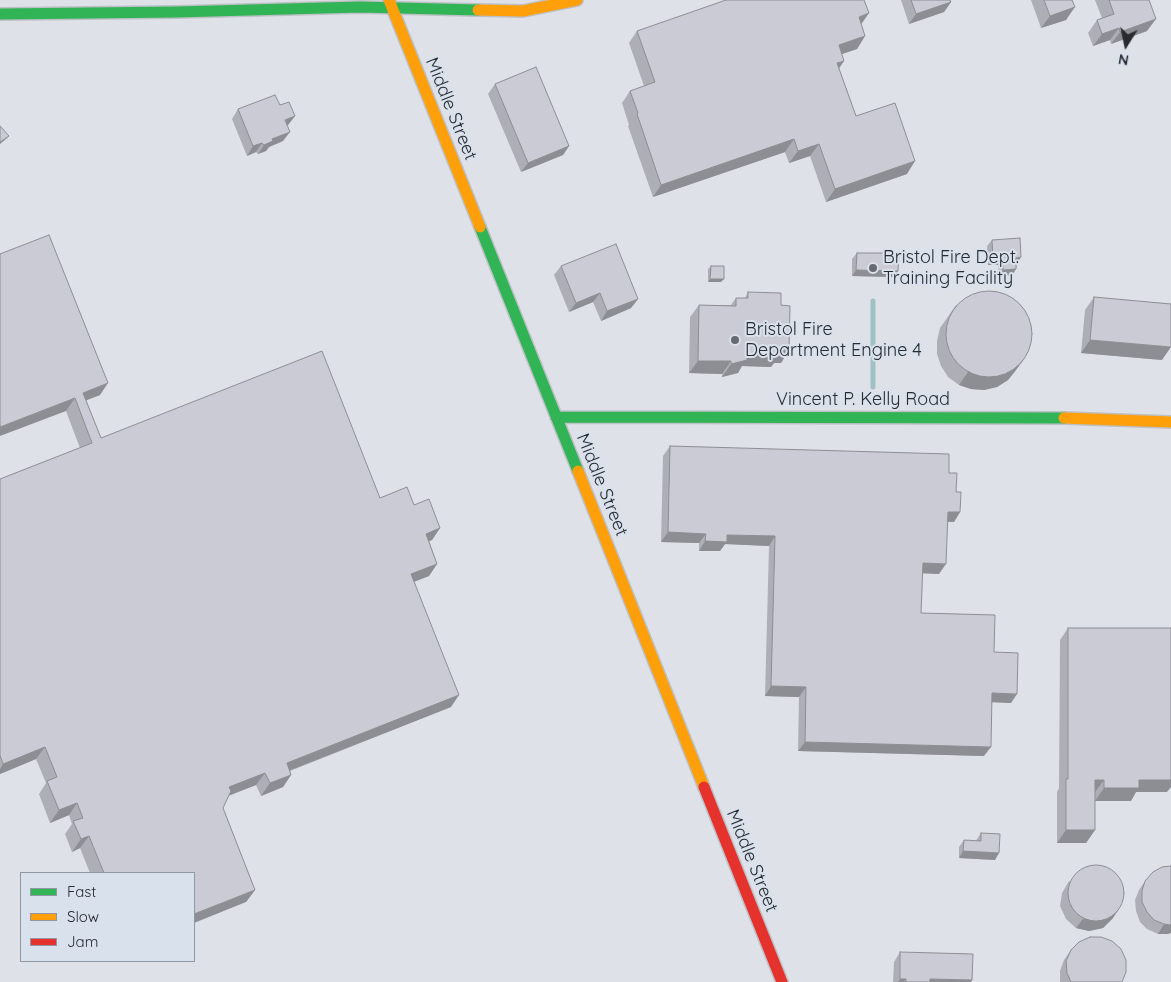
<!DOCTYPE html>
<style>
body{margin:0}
#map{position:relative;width:1171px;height:982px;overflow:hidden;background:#dee2e8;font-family:Quicksand,sans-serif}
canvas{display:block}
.legend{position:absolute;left:20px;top:872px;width:175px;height:90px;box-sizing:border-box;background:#d9e1ed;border:1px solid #9298a1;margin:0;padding:6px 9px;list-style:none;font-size:15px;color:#272a2e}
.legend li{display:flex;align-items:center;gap:10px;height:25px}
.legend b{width:25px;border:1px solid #9298a1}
.north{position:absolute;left:1101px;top:20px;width:50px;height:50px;-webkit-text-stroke:4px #d9e1ed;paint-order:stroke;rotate:190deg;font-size:14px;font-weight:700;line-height:20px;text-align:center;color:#272a2e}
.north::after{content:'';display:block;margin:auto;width:18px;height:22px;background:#272a2e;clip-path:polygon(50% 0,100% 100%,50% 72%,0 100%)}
</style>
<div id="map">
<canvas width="1171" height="982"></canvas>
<ul class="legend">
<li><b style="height:6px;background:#30b455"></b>Fast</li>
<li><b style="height:6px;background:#ff9f0a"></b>Slow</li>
<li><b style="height:6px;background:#e5322d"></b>Jam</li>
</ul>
<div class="north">N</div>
</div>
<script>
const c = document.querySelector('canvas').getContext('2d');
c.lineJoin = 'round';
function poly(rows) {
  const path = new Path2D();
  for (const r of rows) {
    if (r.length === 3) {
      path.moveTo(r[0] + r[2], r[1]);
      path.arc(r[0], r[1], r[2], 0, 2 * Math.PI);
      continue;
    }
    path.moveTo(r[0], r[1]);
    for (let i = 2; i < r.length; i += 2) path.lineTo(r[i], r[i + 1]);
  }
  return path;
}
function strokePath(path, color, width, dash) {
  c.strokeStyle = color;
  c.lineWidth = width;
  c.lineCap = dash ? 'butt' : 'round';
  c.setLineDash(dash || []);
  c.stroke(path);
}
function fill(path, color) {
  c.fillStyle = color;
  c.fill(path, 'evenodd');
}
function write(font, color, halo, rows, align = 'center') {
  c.font = font + ' Quicksand,sans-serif';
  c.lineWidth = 4;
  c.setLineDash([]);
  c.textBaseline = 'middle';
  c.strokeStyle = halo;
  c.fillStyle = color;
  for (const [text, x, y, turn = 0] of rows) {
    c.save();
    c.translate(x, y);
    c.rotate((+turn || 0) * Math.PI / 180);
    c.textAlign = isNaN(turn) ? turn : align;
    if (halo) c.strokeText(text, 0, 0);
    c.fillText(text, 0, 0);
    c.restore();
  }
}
strokePath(poly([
 [873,387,873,301]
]), '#a0c0c2', 5);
const fast = poly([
 [0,14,176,12,360,7,478,10],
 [480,227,578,471],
 [556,417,1064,418]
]);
const slow = poly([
 [389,0,480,227],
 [478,10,523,11,577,0],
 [1064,418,1171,422],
 [578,471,704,787]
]);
const jam = poly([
 [704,787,782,982]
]);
strokePath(fast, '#bdc0c5', 14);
strokePath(slow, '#bdc0c5', 14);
strokePath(jam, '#bdc0c5', 14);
strokePath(fast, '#30b455', 11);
strokePath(slow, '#ff9f0a', 11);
strokePath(jam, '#e5322d', 11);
fill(poly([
 [901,0,950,0,951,2,944,12,909,24],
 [1031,0,1072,0,1066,20,1041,28],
 [1095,0,1149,0,1147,31,1111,44,1110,40,1093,46,1088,33,1097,20,1102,18],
 [861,24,865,36,857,49,842,54,839,68,856,116,907,174,826,202,810,156,789,163,785,152,653,197,628,126,629,125,622,103,630,91,644,86,629,43,637,31],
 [495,84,569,146,563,155,521,172,488,94],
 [280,105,295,116,287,126,283,141,269,147,266,151,258,154,256,152,247,156,232,119,238,109],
 [992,240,1017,264,1016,269,1012,275,999,276,998,265,988,265,987,246],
 [857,253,894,277,852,276,852,259],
 [0,254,100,395,86,400,101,438,414,505,440,528,432,540,429,541,437,564,429,576,414,582,451,707,290,771,291,775,283,787,261,796,256,785,228,796,223,808,255,890,246,902,194,873,90,873,80,848,72,852,65,834,72,824,69,815,50,823,39,794,46,783,36,759,0,774,0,479,80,448,66,411],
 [561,266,638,299,631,308,601,321,593,302,569,312,554,275],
 [711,266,721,282,708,282,708,269],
 [748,292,781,305,789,350,781,363,774,363,771,367,742,366,738,373,722,377,722,374,689,373,690,317,699,305,731,305,736,298,745,298],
 [1094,297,1162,360,1081,353,1085,310],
 [956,305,1016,370,1008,380,997,387,984,390,971,389,959,385,948,377,941,366,937,354,937,341,940,328],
 [670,446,949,473,956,492,960,512,954,522,947,522,939,574,922,573,921,613,994,652,1011,703,992,702,984,756,798,751,799,697,765,696,769,546,725,544,720,551,699,551,699,543,661,542,663,456],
 [1068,628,1167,792,1136,792,1131,801,1095,801,1095,830,1086,843,1057,843,1057,792,1059,788,1060,640],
 [981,833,995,860,959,858,959,847,964,840,976,841,977,839],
 [1069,881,1113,918,1103,928,1089,931,1076,928,1066,919,1060,906,1062,893],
 [1145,881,1168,934,1158,934,1147,929,1140,922,1136,911,1135,900,1139,890],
 [1071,950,1122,982,1060,982,1060,971,1064,960],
 [900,952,972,980,971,982,893,982,894,962]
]), '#aeafb6');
fill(poly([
 [951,2,944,12,909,24,916,14],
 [1075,7,1066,20,1041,28,1050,16],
 [869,13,860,26,859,17],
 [1156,19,1147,31,1111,44,1120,32],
 [1119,28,1110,40,1093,46,1102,34],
 [865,36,857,49,830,58,839,45],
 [844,61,836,73,837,63],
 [295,116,288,125,279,129,285,120],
 [290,132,283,141,269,147,266,151,258,154,264,145,272,139],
 [9,136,6,139,0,144,0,142],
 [794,139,785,152,653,197,661,185],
 [262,143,256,152,247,156,253,146],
 [819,144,810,156,789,163,798,151],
 [569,146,563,155,521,172,528,163],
 [915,161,907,174,826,202,835,189],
 [1021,257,1017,264,1011,264,1016,258],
 [993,259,1003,259,998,265,988,265],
 [1016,269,1012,275,999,276,1003,270],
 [856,270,898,271,894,277,852,276],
 [710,279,724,279,721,282,708,282],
 [600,293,593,302,569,312,576,303],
 [638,299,631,308,601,321,607,311],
 [1090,340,1171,347,1162,360,1081,353],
 [780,350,789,350,781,363,774,363,771,367,742,366,738,373,722,377,731,364,747,354],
 [1025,358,1016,370,1008,380,997,387,984,390,971,389,959,385,968,372],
 [698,361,731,361,722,374,689,373],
 [108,383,100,395,77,404,83,393],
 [75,398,66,411,0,436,0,427],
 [948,512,960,512,954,522,941,521],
 [440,528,432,540,417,546,426,534],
 [668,532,706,534,699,543,661,542],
 [727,535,775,536,769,546,725,544,720,551,699,551,705,541],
 [923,563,946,564,939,574,916,573],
 [437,564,429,576,403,586,411,574],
 [771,686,806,687,799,697,765,696],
 [992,693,1017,694,1011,703,986,702],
 [459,695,451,707,278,775,287,763],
 [805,742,991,747,984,756,798,751],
 [45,747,36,759,0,774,0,769,3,764],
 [265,773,256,785,220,799,229,787],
 [291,775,283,787,261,796,270,783],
 [1095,780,1104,780,1095,792],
 [1139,780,1171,780,1171,787,1167,792,1136,792,1131,801,1095,801,1104,788],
 [77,803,69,815,50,823,59,810],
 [1066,830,1095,830,1086,843,1057,843],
 [89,836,80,848,72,852,81,839],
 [963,851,999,853,995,860,959,858],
 [255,890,246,902,194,923,194,914],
 [1119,909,1113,918,1103,928,1089,931,1076,928,1083,919],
 [1164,924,1171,925,1171,933,1168,934,1158,934],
 [900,979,906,979,904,982,898,982],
 [930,979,972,980,971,982,928,982]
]), '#8d8e94');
const building = poly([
 [726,0,864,0,869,13,859,17,865,36,839,45,844,61,837,63,856,116,895,103,915,161,835,189,819,144,798,151,794,139,661,185,637,114,638,113,630,91,655,82,637,31,726,0],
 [911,0,950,0,951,2,916,14,911,0],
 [1044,0,1072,0,1075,7,1050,16,1044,0],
 [1109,0,1149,0,1156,19,1120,32,1119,28,1102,34,1097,20,1114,14,1109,0],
 [536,67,569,146,528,163,495,84,536,67],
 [275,95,280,105,289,102,295,116,285,120,290,132,272,139,273,141,264,145,262,143,253,146,238,109,275,95],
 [0,126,9,136,0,142,0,126],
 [49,235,108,383,83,393,101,438,322,351,380,498,407,487,414,505,429,499,440,528,426,534,437,564,411,574,459,695,287,763,291,775,270,783,265,773,229,787,231,791,223,808,255,890,194,914,194,873,104,873,89,836,81,839,73,821,83,818,77,803,59,810,47,781,57,777,45,747,3,764,0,755,0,479,92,443,75,398,0,427,0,254,49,235],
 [1020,238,1021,257,1016,258,1016,269,1003,270,1003,259,993,259,992,240,1020,238],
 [616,244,638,299,607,311,600,293,576,303,561,266,616,244],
 [857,253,899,253,898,271,856,270,857,253],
 [711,266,724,266,724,279,710,279,711,266],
 [989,334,43],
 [748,292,781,293,781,305,790,306,789,350,780,350,780,355,747,354,747,360,731,364,731,361,698,361,699,305,736,306,736,298,748,298,748,292],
 [1094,297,1171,304,1171,347,1090,340,1094,297],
 [670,446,949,454,949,473,957,473,956,492,961,492,960,512,948,512,946,564,923,563,921,613,995,615,994,652,1018,653,1017,694,992,693,991,747,805,742,806,687,771,686,775,536,727,535,727,542,705,541,706,534,668,532,670,446],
 [1068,628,1171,628,1171,780,1139,780,1139,788,1104,788,1104,780,1095,780,1095,830,1066,830,1066,779,1068,779,1068,628],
 [981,833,1000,834,999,853,963,851,964,840,981,841,981,833],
 [1096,893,28],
 [1171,866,1171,925,1164,924,1154,920,1147,912,1142,902,1142,891,1145,881,1153,872,1162,867,1171,866],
 [1090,937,1101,937,1112,941,1121,949,1126,960,1126,972,1122,982,1071,982,1067,973,1066,961,1071,950,1079,942,1090,937],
 [900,952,973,954,972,980,930,979,930,982,906,982,906,979,900,979,900,952]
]);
fill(building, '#cacbd4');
strokePath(building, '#8d8e94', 1);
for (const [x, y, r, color] of [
 [873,268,5,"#676a6f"],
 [735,340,5,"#676a6f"]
]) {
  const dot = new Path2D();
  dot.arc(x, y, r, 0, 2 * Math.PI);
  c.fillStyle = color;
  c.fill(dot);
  strokePath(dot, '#d9e1ed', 2);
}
write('18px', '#272a2e', '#d9e1ed', [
 ["Middle Street",451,109,68],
 ["Vincent P. Kelly Road",863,400],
 ["Middle Street",602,485,68],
 ["Middle Street",752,861,68]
]);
write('18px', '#272a2e', '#d9e1ed', [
 ["Bristol Fire Dept.",883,258],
 ["Training Facility",883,279],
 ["Bristol Fire",745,330],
 ["Department Engine 4",745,351]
], 'left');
</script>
